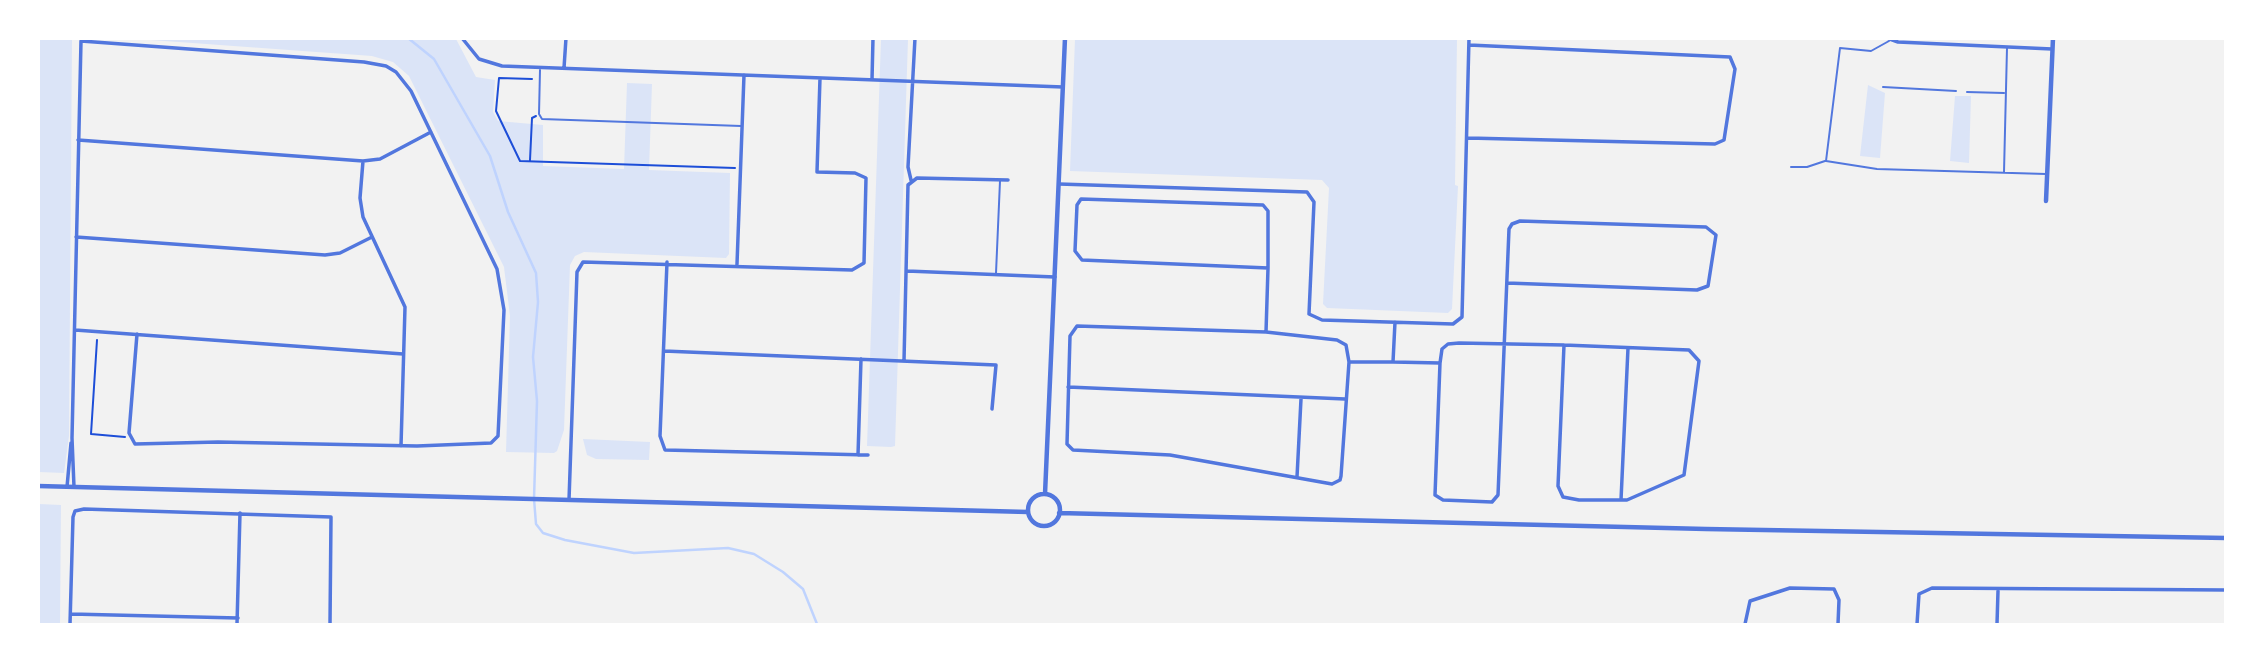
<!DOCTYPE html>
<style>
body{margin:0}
#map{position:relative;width:2264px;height:663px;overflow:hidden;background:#f2f2f2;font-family:Figtree,sans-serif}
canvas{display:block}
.frame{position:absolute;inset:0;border:40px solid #fff;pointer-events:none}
</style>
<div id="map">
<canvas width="2264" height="663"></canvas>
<div class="frame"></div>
</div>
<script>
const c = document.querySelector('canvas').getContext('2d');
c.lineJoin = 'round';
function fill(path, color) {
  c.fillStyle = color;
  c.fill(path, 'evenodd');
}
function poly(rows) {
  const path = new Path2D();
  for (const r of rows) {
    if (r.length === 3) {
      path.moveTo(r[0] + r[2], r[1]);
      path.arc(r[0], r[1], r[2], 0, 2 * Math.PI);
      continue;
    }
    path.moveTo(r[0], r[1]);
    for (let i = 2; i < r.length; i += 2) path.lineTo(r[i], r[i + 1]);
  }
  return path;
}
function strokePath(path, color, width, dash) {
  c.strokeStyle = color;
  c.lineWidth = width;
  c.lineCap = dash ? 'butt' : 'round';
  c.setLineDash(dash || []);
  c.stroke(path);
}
fill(poly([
 [39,38,72,39,69,436,64,473,39,472],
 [137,39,456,39,476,77,495,80,493,112,498,121,543,125,543,166,624,169,627,83,652,84,649,170,730,173,729,254,726,258,584,252,575,256,570,265,564,430,557,451,554,453,506,452,510,316,504,267,409,76,393,62,372,56],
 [881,39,908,39,895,446,891,447,867,446],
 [1075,39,1457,39,1455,185,1458,186,1452,309,1448,313,1327,308,1323,304,1329,188,1322,180,1070,171],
 [1868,85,1885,93,1880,158,1860,156],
 [1955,96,1971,96,1969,163,1950,161],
 [583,439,650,442,649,460,596,459,587,455],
 [39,504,61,505,60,624,39,624]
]), '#dbe4f7');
strokePath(poly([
 [408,38,434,59,490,156,508,212,536,273,538,302,533,357,537,401,534,499,536,524,543,533,565,540,634,553,728,548,754,554,783,572,803,589,817,624]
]), '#bfd3fe', 2.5);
strokePath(poly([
 [532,79,499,78,496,111,520,161,735,168],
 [530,160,532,118,536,116],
 [97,340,91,434,125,437]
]), '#1d4ed8', 2);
strokePath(poly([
 [1889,41,1871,51,1840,48,1826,161,1877,169,2046,174],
 [540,70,539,114,542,119,741,126],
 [1883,87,1956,91],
 [1967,92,2004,93],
 [1791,167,1807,167,1825,161],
 [2004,172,2007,48],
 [996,273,1000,181]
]), '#5277de', 2);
strokePath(poly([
 [462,38,479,59,502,66,1063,87],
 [1887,38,1898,42,2052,49],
 [81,41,364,62,386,66,396,72,411,91,497,269,504,310,498,436,491,443,417,446,218,442,135,444,129,433,137,334],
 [564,68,566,38],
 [872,80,873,38],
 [1468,138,1715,144,1724,140,1735,69,1730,57,1469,45],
 [78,140,363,161,380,159,431,132],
 [363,161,360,198,363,217,405,307,401,446],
 [911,180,908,167,915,38],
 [1059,184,1307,192,1314,202,1309,314,1322,320,1453,324,1462,317,1469,38],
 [76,237,325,255,340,253,372,237],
 [667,262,660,436,665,450,868,455],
 [737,264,744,75],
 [907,271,1055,277],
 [1395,322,1393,362,1440,363,1442,349,1448,344,1459,343,1564,345,1689,350,1699,361,1684,475,1627,500,1579,500,1563,497,1558,486,1564,345],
 [75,330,403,354],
 [1266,332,1268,268,1268,211,1263,205,1081,199,1077,205,1075,251,1082,260,1268,268],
 [664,351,996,365,992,409],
 [904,361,908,185,917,178,1008,180],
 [1349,362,1346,345,1337,340,1266,332,1077,326,1070,336,1067,444,1073,450,1170,455,1332,484,1340,480,1341,476,1349,362,1393,362],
 [1440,363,1435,495,1443,500,1492,502,1498,495,1509,229,1512,224,1520,221,1706,227,1716,235,1708,286,1697,290,1507,283],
 [1068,387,1345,399],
 [858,455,861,359],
 [1297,477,1301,399],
 [67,487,71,443],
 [74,487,72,438,81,41],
 [569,500,577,272,583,262,852,270,864,263,866,178,855,173,817,172,820,78],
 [1621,500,1628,348],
 [71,614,238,618],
 [70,624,73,517,75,511,84,509,331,517,330,624],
 [237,624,240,513],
 [1745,624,1750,601,1790,588,1834,589,1839,600,1838,624],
 [1917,624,1919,594,1932,588,2226,590],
 [1997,624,1998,591]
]), '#5277de', 3.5);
strokePath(poly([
 [2046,201,2053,38],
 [38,486,1028,512],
 [1045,494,1065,38],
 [1044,510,16],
 [1059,513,1706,529,2226,538]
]), '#5277de', 4.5);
</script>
